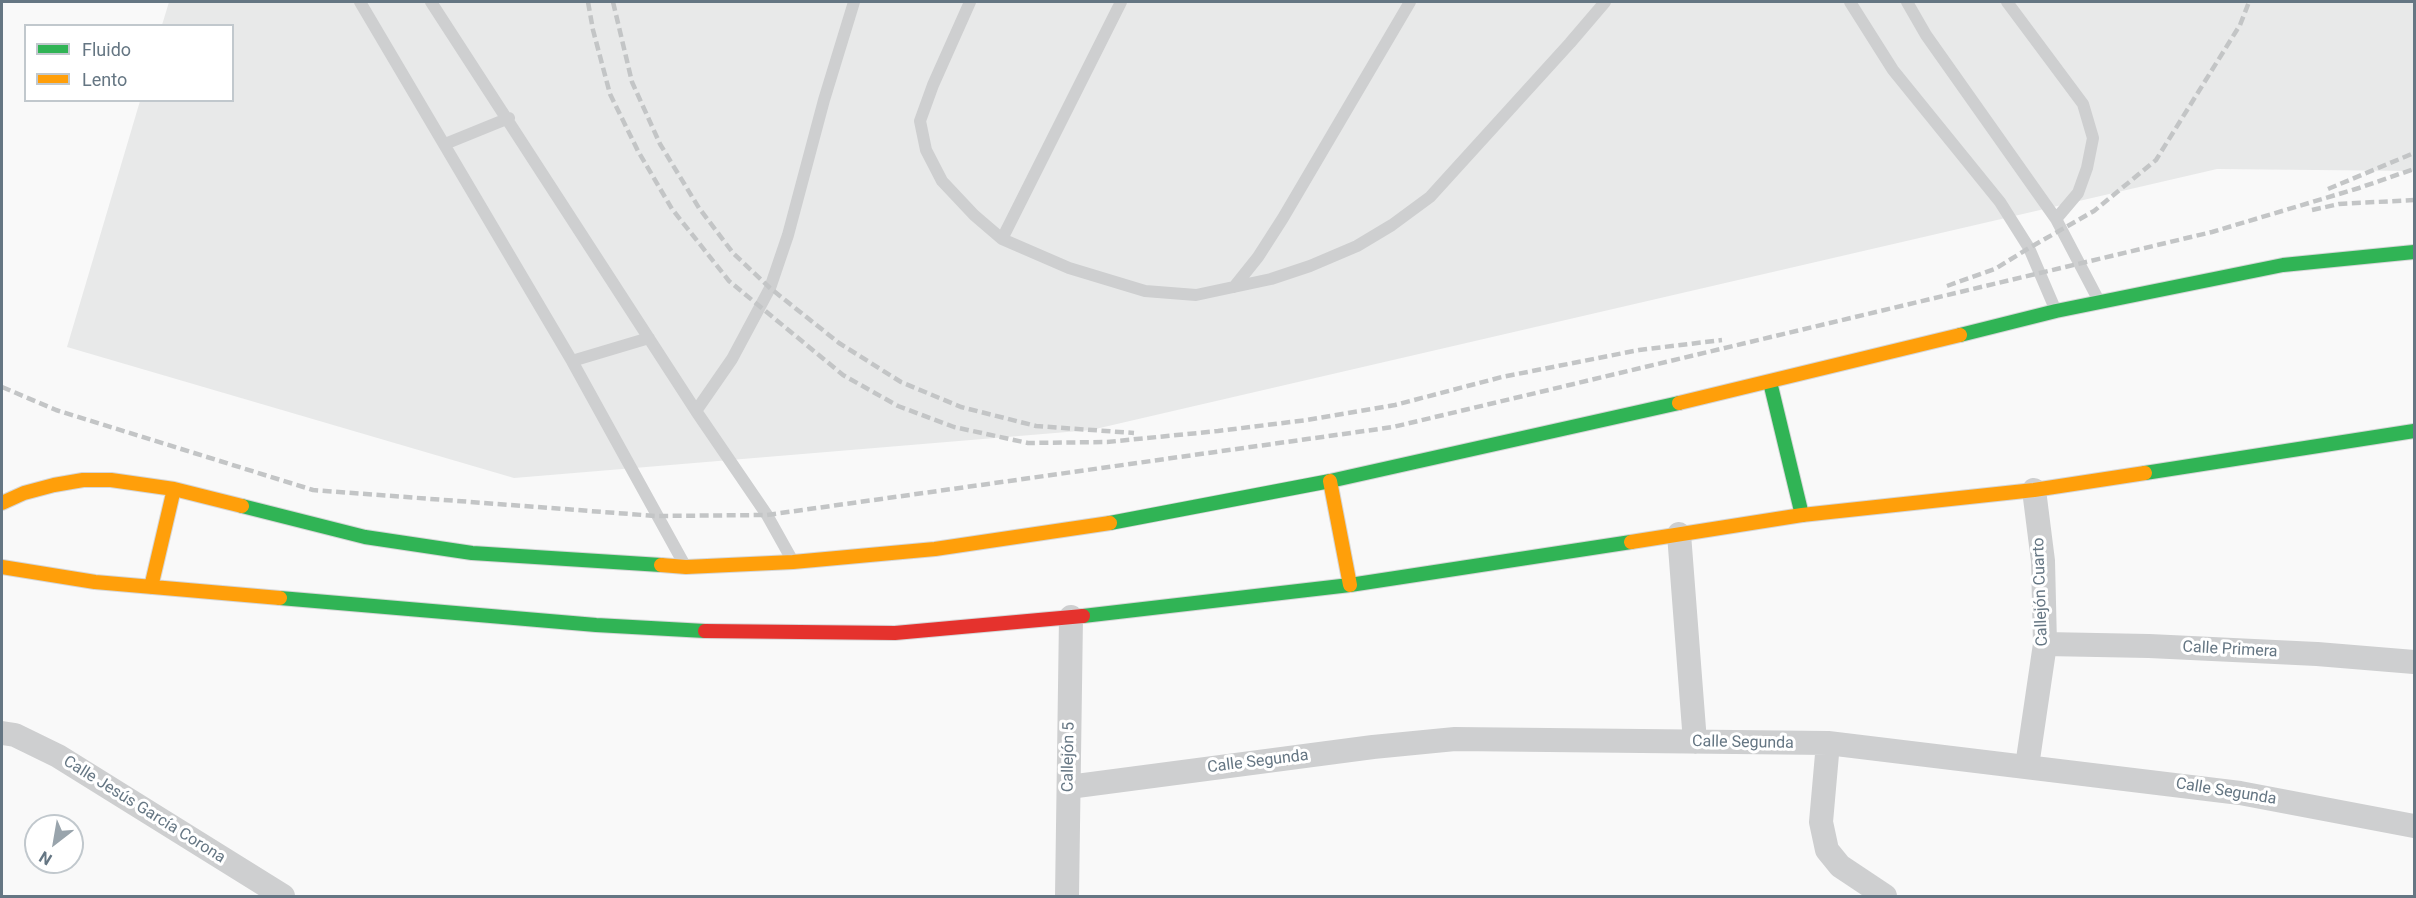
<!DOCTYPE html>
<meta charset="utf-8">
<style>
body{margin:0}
#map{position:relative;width:2416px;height:898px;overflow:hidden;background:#f9f9f9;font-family:Roboto,sans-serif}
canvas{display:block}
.frame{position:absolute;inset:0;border:3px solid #657683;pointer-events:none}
.legend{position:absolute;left:24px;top:24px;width:210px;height:78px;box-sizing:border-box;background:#fff;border:2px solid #c1c8cd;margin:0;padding:8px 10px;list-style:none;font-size:18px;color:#657683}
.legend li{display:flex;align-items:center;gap:12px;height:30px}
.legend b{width:30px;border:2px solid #c1c8cd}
.north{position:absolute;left:24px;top:814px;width:60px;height:60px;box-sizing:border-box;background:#fff;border:2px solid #c1c8cd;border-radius:50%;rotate:211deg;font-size:16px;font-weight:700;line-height:24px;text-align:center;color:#657683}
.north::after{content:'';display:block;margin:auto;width:21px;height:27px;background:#99a4ac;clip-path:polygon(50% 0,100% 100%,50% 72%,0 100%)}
</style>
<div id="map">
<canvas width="2416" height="898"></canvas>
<div class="frame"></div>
<ul class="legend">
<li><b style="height:8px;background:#30b455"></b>Fluido</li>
<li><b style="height:8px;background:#ff9f0a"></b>Lento</li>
</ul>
<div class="north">N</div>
</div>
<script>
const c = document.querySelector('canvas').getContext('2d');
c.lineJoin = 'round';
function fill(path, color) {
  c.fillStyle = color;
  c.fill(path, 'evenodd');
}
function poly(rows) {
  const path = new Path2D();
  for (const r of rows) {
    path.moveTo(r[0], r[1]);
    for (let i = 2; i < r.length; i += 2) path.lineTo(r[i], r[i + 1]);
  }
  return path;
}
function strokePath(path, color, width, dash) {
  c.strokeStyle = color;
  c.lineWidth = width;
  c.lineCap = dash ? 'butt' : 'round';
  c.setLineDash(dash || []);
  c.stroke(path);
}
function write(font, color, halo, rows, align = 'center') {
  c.font = font + ' Roboto,sans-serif';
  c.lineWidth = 6;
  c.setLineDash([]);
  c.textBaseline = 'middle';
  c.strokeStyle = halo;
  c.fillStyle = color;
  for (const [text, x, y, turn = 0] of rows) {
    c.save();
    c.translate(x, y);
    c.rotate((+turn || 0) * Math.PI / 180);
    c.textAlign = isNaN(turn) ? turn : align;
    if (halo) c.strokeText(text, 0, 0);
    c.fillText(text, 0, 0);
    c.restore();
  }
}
fill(poly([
 [169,2,2414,2,2414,171,2217,169,1091,430,514,478,67,347,140,101,232,100,232,26,162,25]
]), '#e8e9e9');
const fast = poly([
 [1960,335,2056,311,2283,265,2414,252],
 [1770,382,1802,515],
 [2145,473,2414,431],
 [242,506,365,537,472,553,661,565],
 [1110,523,1330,481,1679,403],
 [280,598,596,625,705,631],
 [1083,616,1350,585,1631,542]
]);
const slow = poly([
 [1679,403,1960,335],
 [1330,481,1350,585],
 [2,503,24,493,54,485,83,480,111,480,174,489,242,506],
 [1631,542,1802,515,2034,490,2145,473],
 [661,565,686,567,793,562,935,549,1110,523],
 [2,567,95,582,280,598],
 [151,587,174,489]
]);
const jam = poly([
 [705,631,895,633,1083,616]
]);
strokePath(fast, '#d5d6d7', 16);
strokePath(slow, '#d5d6d7', 16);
strokePath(jam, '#d5d6d7', 16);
strokePath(poly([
 [360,2,572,361,683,562],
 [431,2,696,411,767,515,791,558],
 [970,2,933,85,920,121,926,150,942,181,974,215,1002,239,1069,268,1145,291,1196,295,1271,279,1310,266,1357,246,1392,225,1430,197,1570,43,1605,2],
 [1850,2,1893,70,2000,202,2029,248,2056,311],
 [1907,2,1926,35,2056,219,2099,301],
 [2007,2,2083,104,2093,138,2087,168,2078,193,2056,219],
 [445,144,509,118],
 [1002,239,1121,2],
 [1234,287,1258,257,1283,218,1410,2],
 [572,361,649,338],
 [696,411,732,359,770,288,788,235,824,100,854,2]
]), '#cecfd0', 12);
strokePath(poly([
 [1679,534,1695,742],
 [2045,644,2149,646,2317,654,2414,662],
 [2,733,15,735,58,756,283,896],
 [1828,743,1821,822,1827,850,1840,866,1885,896],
 [2027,766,2045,644,2043,561,2034,490],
 [1069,787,1373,747,1455,739,1828,743,2240,793,2414,826],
 [1067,896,1071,617]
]), '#cecfd0', 24);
strokePath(fast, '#30b455', 14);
strokePath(slow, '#ff9f0a', 14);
strokePath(jam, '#e5322d', 14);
strokePath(poly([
 [588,2,593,30,610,94,638,151,672,209,729,281,843,375,898,406,954,427,1028,443,1107,442,1218,431,1307,420,1395,405,1502,377,1639,350,1722,340],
 [613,2,632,82,660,144,699,208,733,253,770,288,839,343,901,382,961,407,1036,426,1134,433],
 [2328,189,2414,153],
 [2312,210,2339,204,2414,200],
 [1947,286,1995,269,2029,248,2094,211,2156,160,2240,25,2249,2],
 [2,387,56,410,313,490,656,516,767,515,1393,427,2212,232,2359,188,2414,169]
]), '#c3c5c6', 4.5, [9, 4.5]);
write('16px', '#657683', '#fff', [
 ["Callejón Cuarto",2041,592,-92],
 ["Calle Primera",2230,650,3],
 ["Calle Segunda",1743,743,1],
 ["Callejón 5",1069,757,-89],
 ["Calle Segunda",1258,762,-7],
 ["Calle Segunda",2226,792,9],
 ["Calle Jesús García Corona",144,810,32]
]);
</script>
